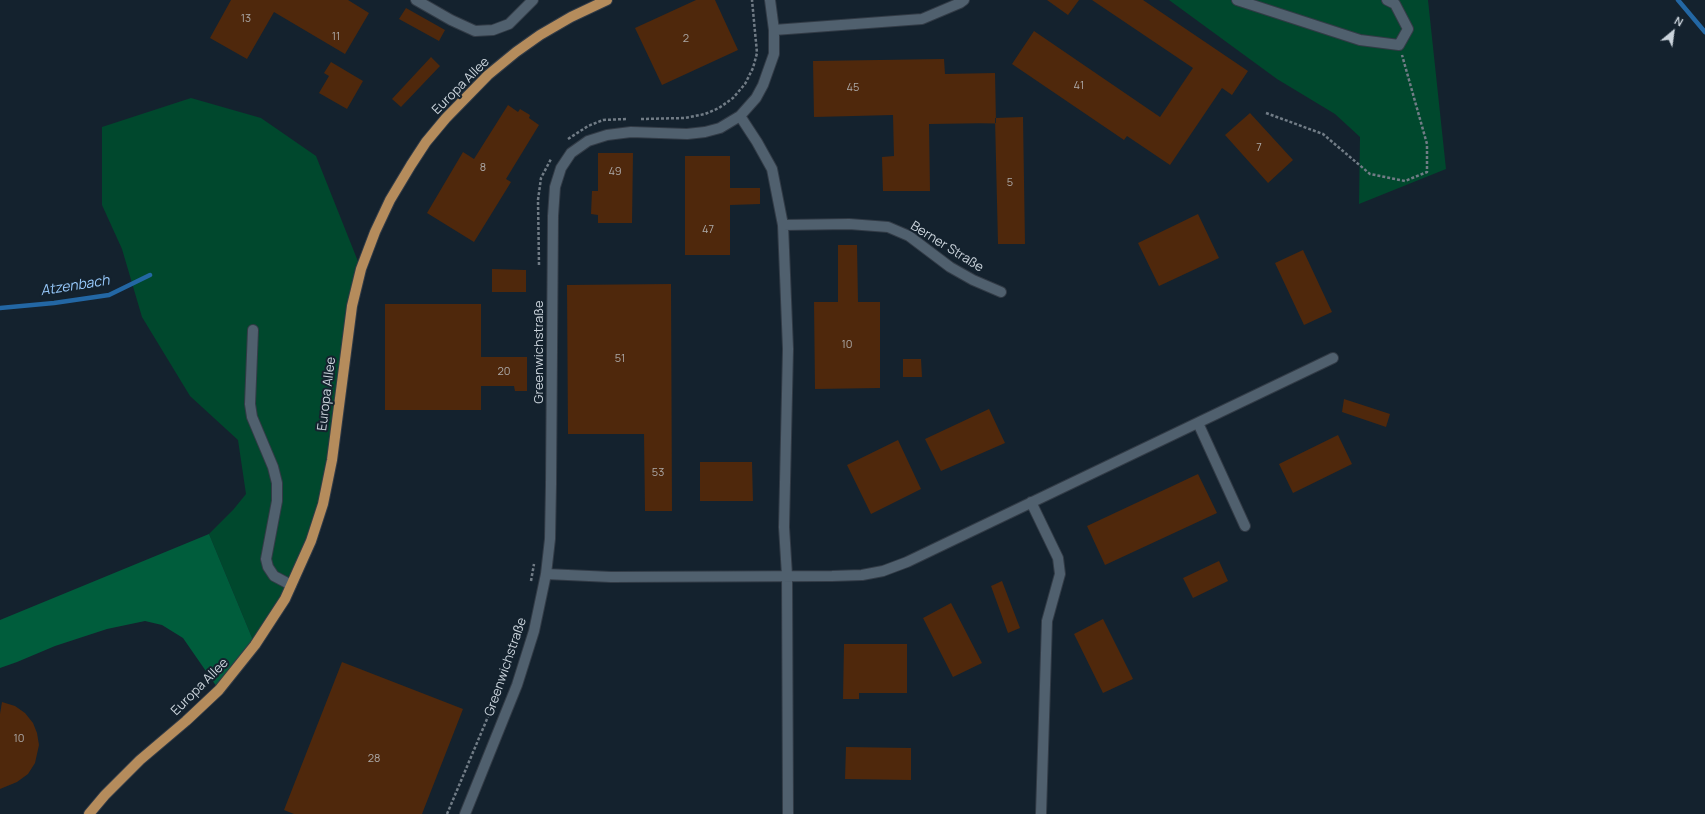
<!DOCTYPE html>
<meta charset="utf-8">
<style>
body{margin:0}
#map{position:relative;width:1705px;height:814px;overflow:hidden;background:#14222e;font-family:Manrope,sans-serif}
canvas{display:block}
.north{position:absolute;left:1653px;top:12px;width:40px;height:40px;-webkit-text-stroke:3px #14222e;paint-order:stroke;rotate:29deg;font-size:11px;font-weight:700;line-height:16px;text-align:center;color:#cbd4dc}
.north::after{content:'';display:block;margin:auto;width:14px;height:18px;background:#cbd4dc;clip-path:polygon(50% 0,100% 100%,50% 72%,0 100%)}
</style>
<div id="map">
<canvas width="1705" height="814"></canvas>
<div class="north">N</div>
</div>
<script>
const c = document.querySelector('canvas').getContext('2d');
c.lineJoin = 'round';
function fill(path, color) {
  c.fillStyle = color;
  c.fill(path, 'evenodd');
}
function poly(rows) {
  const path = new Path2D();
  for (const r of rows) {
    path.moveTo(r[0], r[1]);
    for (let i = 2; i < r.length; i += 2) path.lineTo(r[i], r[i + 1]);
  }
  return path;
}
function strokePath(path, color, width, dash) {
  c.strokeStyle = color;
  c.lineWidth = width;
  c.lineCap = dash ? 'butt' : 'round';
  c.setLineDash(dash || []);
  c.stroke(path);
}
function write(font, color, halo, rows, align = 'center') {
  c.font = font + ' Manrope,sans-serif';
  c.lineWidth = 4;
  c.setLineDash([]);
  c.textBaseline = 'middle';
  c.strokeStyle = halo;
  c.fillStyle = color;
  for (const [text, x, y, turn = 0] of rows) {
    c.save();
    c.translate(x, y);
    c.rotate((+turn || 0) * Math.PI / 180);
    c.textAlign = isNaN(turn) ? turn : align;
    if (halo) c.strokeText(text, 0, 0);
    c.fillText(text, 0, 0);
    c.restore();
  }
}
fill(poly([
 [1169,0,1428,0,1446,169,1359,204,1360,137,1335,114,1277,79],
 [191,98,261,118,316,156,361,269,332,460,311,541,255,645,209,534,233,510,246,494,238,440,190,396,142,317,122,249,102,205,102,127]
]), '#00482d');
fill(poly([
 [209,534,255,645,219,690,183,638,162,625,145,621,107,629,55,646,17,662,0,668,0,620]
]), '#005d3c');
strokePath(poly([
 [1678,0,1705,32],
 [0,308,54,303,109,295,150,275]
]), '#2367a4', 4.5);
fill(poly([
 [231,0,348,0,369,13,345,54,274,12,247,59,210,38],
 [696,0,715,0,738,50,662,85,635,28],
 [1047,0,1079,0,1068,15],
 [1092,0,1143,0,1248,71,1232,95,1222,88,1170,165,1127,136,1124,140,1012,64,1034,31,1160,117,1193,68],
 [406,8,445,30,439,41,399,19],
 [431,57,440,66,401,107,392,99],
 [944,59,945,74,995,73,996,123,929,124,930,191,883,191,882,157,894,156,893,115,814,117,813,61],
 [331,62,363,81,347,109,319,93,329,76,324,73],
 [508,105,518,112,520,109,530,115,529,118,539,125,506,179,511,182,474,242,427,213,463,152,474,159],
 [1250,113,1293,160,1268,183,1225,135],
 [1023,117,1025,244,998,244,995,118],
 [598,153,633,153,632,223,598,223,598,215,591,214,592,191,598,191],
 [685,156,730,156,730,188,760,188,760,204,730,205,730,255,685,255],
 [1198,214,1219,258,1159,286,1138,243],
 [838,245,857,245,858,302,880,302,880,388,815,389,814,302,838,302],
 [1303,250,1332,312,1304,325,1275,263],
 [492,269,526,270,526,292,492,292],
 [671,284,672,511,645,511,644,434,568,434,567,285],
 [385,304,481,304,481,357,527,357,527,391,515,391,514,386,481,386,481,410,385,410],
 [903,359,921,359,922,377,903,377],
 [1344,399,1390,414,1386,427,1342,412],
 [989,409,1005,443,941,471,925,439],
 [1338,435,1352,464,1293,493,1279,464],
 [898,440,921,489,871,514,847,465],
 [700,462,752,462,753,501,700,501],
 [1198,474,1217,513,1105,565,1087,526],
 [1219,561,1228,581,1193,598,1183,578],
 [1002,581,1020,628,1008,633,991,586],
 [951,603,982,663,953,677,923,618],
 [1103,619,1133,679,1103,693,1074,634],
 [844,644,907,644,907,693,859,693,859,699,843,699],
 [342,662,463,709,422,814,294,814,284,810],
 [2,702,15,706,25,713,33,723,37,733,39,745,35,763,28,774,17,782,0,789,0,714],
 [846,747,911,748,911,780,845,779]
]), '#4f280c');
const minor = poly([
 [416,0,451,20,475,31,493,30,509,24,533,0],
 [1237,0,1360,40,1399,45,1408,29,1395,4,1387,0],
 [774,30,922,19,960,3,964,0],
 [740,116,757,142,772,169,783,225,788,349,784,527,787,575,788,814],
 [783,225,849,224,888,227,909,236,950,267,973,280,1001,292],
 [253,330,250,404,252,417,273,467,277,483,277,501,266,559,268,567,274,576,291,585],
 [1198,423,1245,526],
 [1031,502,1058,558,1060,574,1047,621,1041,814],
 [546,574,611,577,832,576,862,575,883,571,907,562,1333,358],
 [465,814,517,685,534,631,546,574,550,539,551,484,553,216,555,187,561,168,571,153,588,141,607,135,631,132,687,134,705,132,720,128,740,116,756,98,763,85,774,54,774,30,770,0]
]);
const major = poly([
 [89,814,105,795,140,760,186,721,219,690,255,645,285,599,311,541,323,504,332,460,352,306,361,269,375,232,390,200,411,165,426,142,446,118,488,75,516,52,540,35,571,17,607,0]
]);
strokePath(minor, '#323b46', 12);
strokePath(major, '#323b46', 12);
strokePath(poly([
 [1266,113,1323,134,1370,174,1405,181,1427,172,1427,144,1402,55],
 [641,119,685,118,705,114,719,108,733,98,745,84,753,68,757,53,752,0],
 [568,139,588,126,603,120,626,119],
 [539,265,538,200,541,178,551,159],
 [531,581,534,564],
 [447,814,506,674]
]), '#717c86', 2.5, [3, 2]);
strokePath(minor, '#50606e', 10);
strokePath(major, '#b58c5c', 10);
write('11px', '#aca9a8', null, [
 ["13",246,19],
 ["11",336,37],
 ["2",686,39],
 ["41",1079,86],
 ["45",853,88],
 ["7",1259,148],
 ["8",483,168],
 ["49",615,172],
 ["5",1010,183],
 ["47",708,230],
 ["10",847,345],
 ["51",620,359],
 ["20",504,372],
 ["53",658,473],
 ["10",19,739],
 ["28",374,759]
]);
write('13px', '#cbd4dc', '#14222e', [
 ["Europa Allee",461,86,-45],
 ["Berner Straße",947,247,32],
 ["Greenwichstraße",539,352,-90],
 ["Europa Allee",327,394,-83],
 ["Greenwichstraße",506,667,-71],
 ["Europa Allee",200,687,-45]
]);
write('italic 14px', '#97c9fb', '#14222e', [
 ["Atzenbach",75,286,-9]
]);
</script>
